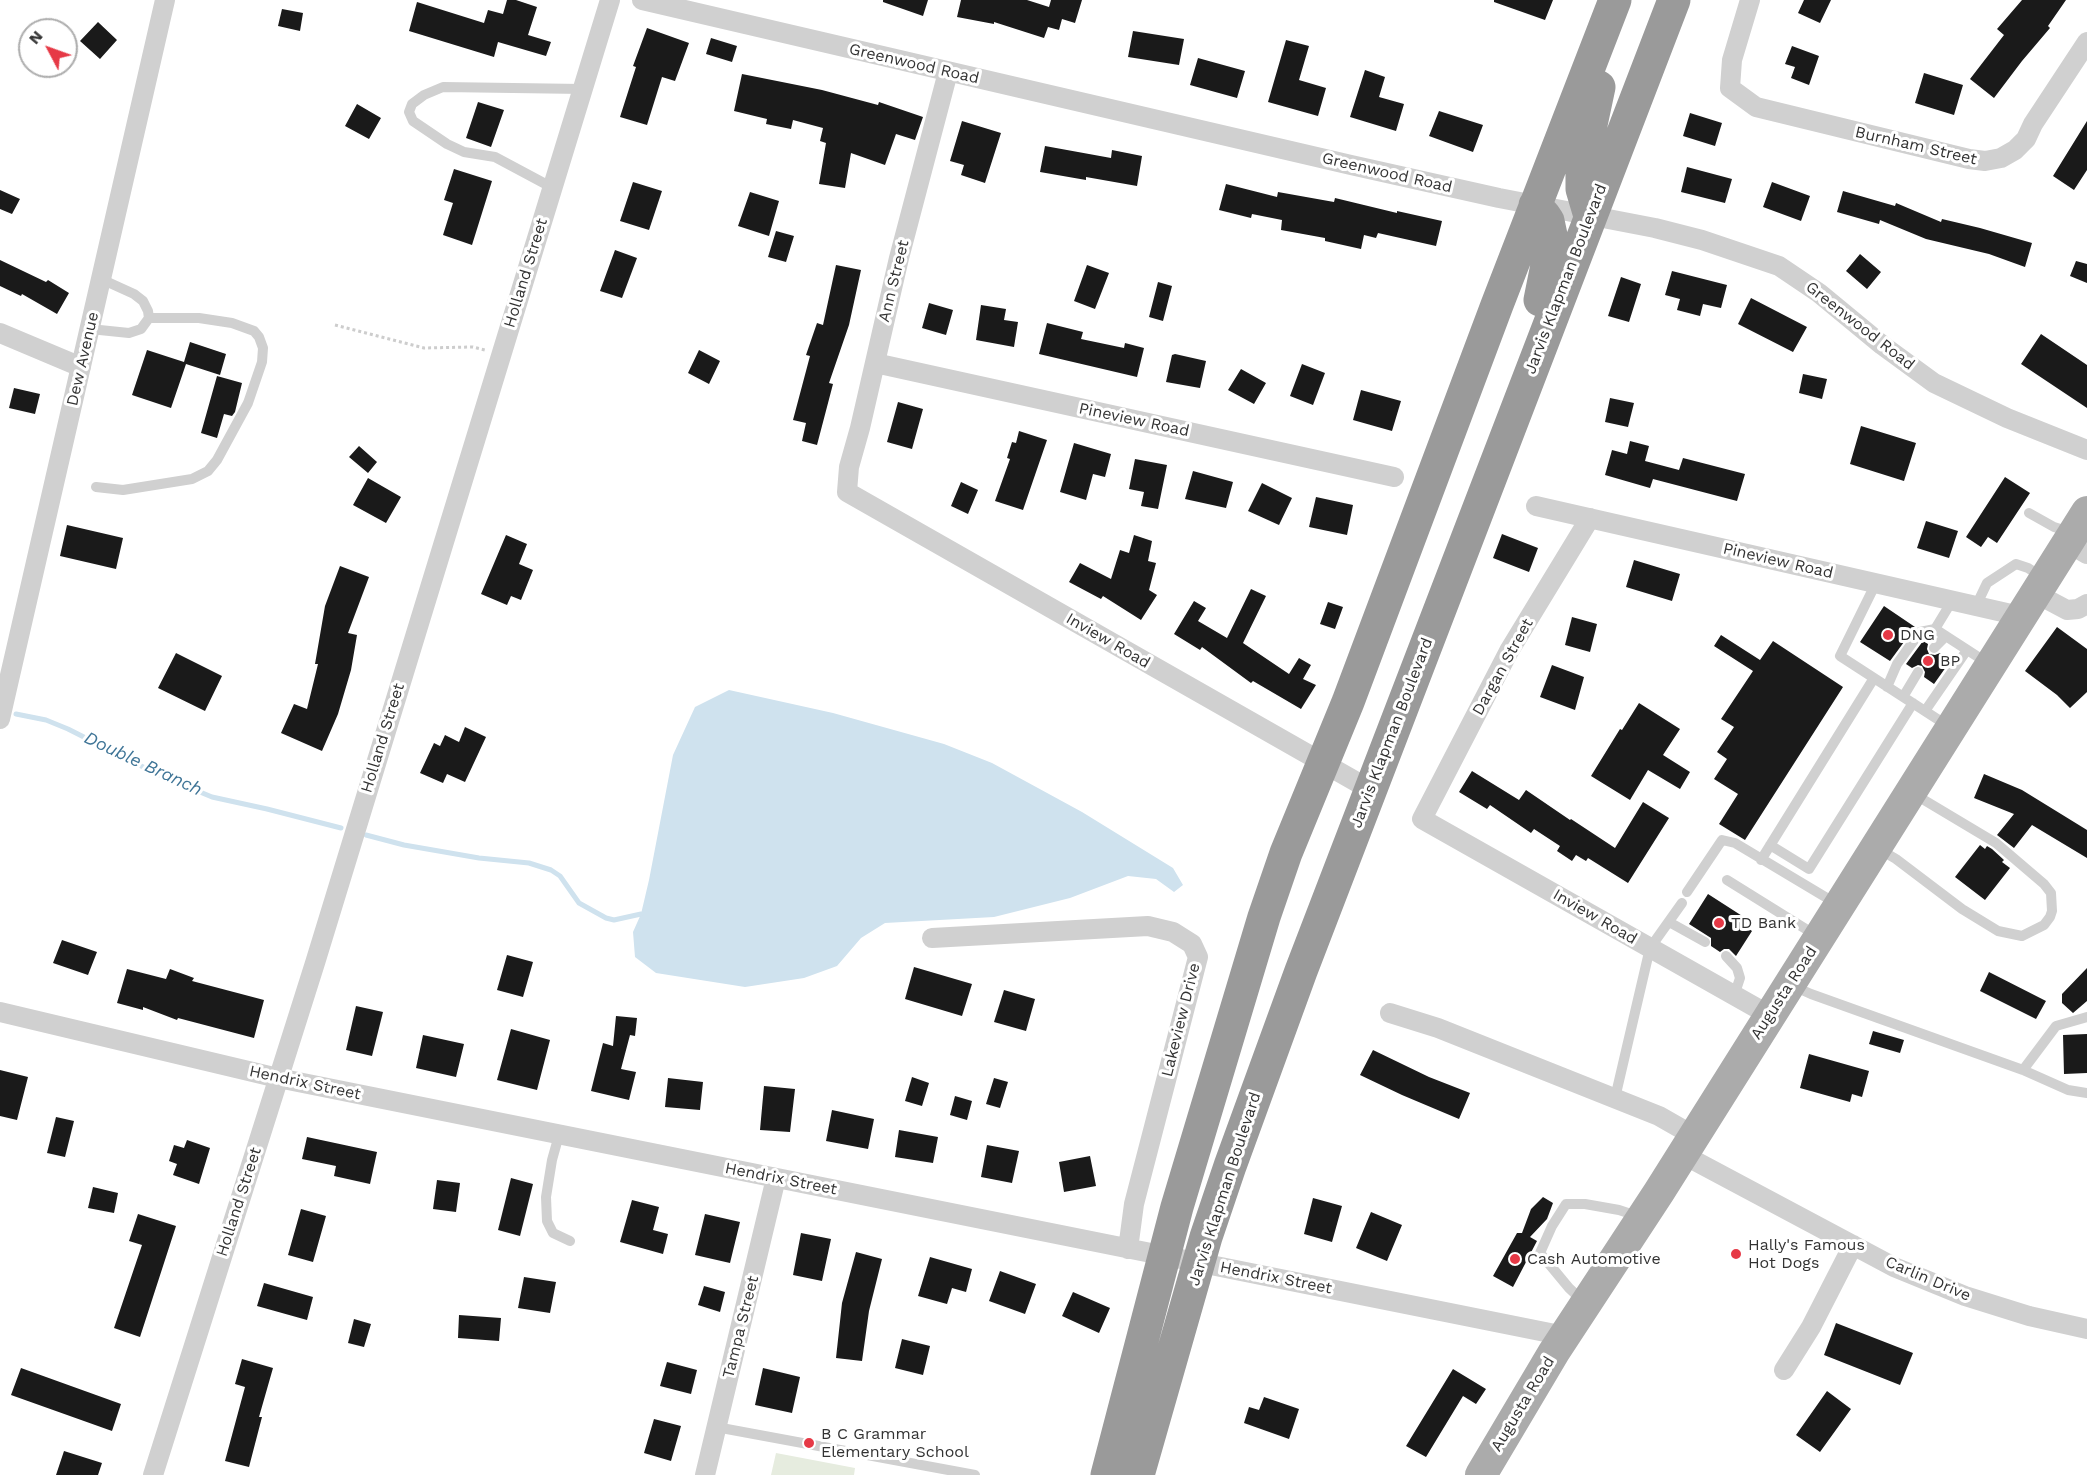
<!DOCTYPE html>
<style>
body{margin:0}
#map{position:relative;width:2087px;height:1475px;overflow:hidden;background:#fff;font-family:"Work Sans",sans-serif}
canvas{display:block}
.north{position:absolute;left:18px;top:18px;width:60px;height:60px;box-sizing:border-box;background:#fff;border:2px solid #adadad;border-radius:50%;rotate:311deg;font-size:16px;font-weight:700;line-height:24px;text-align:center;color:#333}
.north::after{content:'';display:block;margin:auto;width:21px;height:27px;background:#e63946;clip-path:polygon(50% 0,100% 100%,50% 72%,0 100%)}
</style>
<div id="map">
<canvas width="2087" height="1475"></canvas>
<div class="north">N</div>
</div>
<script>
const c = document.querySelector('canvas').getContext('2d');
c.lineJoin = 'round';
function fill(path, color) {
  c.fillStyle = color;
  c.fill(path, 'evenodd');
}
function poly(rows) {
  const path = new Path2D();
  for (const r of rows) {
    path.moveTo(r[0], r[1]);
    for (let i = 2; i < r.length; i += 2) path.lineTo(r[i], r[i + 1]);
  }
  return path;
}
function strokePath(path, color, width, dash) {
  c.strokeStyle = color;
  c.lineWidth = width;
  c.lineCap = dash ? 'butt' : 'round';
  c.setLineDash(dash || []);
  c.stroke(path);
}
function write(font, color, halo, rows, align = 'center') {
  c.font = font + ' "Work Sans",sans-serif';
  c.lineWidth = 6;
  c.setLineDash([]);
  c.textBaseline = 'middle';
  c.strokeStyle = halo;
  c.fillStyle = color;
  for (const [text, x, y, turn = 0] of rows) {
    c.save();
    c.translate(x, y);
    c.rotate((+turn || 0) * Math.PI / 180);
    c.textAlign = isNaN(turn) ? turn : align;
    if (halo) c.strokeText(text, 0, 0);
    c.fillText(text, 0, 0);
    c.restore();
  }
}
fill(poly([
 [776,1453,855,1468,854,1475,771,1475]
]), '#e6ecdf');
fill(poly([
 [729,690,833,713,944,744,992,763,1082,812,1173,868,1183,885,1174,892,1156,879,1128,876,1070,898,994,917,885,923,861,938,837,966,804,978,745,987,656,973,635,957,633,932,641,914,649,880,673,755,695,707]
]), '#cfe2ee');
strokePath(poly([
 [16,714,46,720,68,729,157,774,212,797,267,809,341,828],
 [366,835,404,845,479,858,529,863,551,870,560,876,579,903,606,918,614,920,641,914]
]), '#cfe2ee', 5);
fill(poly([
 [507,0,516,0,537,7,528,35,551,42,546,56,498,42,494,57,409,31,417,2,484,23,488,10,503,14],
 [883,0,928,0,923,16,883,2],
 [961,0,1027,0,1049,7,1051,0,1082,0,1075,23,1062,19,1059,30,1048,27,1044,38,994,22,994,24,957,17],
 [1494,0,1553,0,1545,20,1494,2],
 [1804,0,1831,0,1820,23,1798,13],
 [2022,0,2066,0,2048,26,2050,28,2022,61,1994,98,1970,79,2004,35,1997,29],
 [282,9,303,13,300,31,278,26],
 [98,22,117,40,100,59,80,41],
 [647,28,689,43,675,81,662,77,647,125,620,117,636,67,633,66],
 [1133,31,1184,39,1179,65,1128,57],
 [711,38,737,46,732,62,706,54],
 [1286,40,1309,46,1299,80,1326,88,1318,116,1268,102],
 [1792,46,1819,56,1809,85,1791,78,1795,67,1785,64],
 [1198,58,1245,71,1237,98,1190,85],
 [1365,70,1385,77,1379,97,1404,104,1396,131,1350,117],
 [1924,73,1963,85,1954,115,1915,103],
 [742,74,822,90,878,105,879,102,923,117,915,140,896,134,885,165,851,153,845,188,819,184,826,143,820,141,823,128,793,120,791,129,766,124,767,119,734,111],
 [478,102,504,110,491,147,466,138],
 [357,104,381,118,369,139,345,126],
 [1439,111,1483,125,1473,152,1429,136],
 [1690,113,1722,123,1715,146,1683,136],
 [962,121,1001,133,985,183,961,175,964,165,950,161],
 [2087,121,2087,170,2074,190,2053,176],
 [1045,146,1111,158,1112,150,1142,156,1137,186,1086,177,1086,180,1040,172],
 [1687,167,1732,179,1725,203,1681,192],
 [454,169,492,181,472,245,443,235,453,203,444,200],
 [633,182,662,191,649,230,620,221],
 [1772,182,1810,196,1801,221,1763,207],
 [1226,184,1277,197,1278,192,1334,202,1335,198,1397,213,1397,211,1442,221,1436,246,1378,233,1376,238,1364,235,1361,249,1325,241,1325,238,1281,230,1282,220,1252,214,1251,218,1219,210],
 [0,190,20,199,12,214,0,209],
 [1843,191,1895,206,1896,203,1941,222,1942,219,1980,228,2032,243,2025,267,1989,254,1926,239,1880,220,1879,224,1837,212],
 [750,192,779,201,769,236,738,226],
 [776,231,794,236,786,262,768,257],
 [615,250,637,258,622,298,600,291],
 [1860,254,1881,272,1867,289,1846,271],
 [0,260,46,282,48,280,69,293,57,314,22,294,21,296,0,286],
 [2076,261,2087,264,2087,283,2070,276],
 [836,265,861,270,849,325,829,383,833,384,817,445,802,441,806,423,793,420,810,356,806,355,817,323,823,325],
 [1087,265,1109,273,1095,309,1074,301],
 [1672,271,1727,285,1721,308,1703,304,1700,316,1677,310,1680,299,1665,295],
 [1621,277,1641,284,1629,322,1608,316],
 [1158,282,1172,286,1163,321,1149,317],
 [1751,298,1807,327,1793,352,1738,324],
 [929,303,953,310,946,335,922,328],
 [981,305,1006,309,1004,320,1018,322,1014,347,976,340],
 [1047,323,1083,332,1081,339,1124,348,1125,343,1144,348,1137,377,1039,354],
 [2041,334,2087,365,2087,408,2021,364],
 [190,342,226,354,220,375,186,364,171,408,132,395,147,350,184,362],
 [699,350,720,361,709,384,688,373],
 [1175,354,1206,361,1200,388,1166,382,1172,355],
 [1302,364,1325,373,1313,405,1290,396],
 [1241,369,1266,383,1254,404,1228,390],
 [1803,374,1827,379,1822,399,1799,393],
 [217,376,242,383,235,412,232,416,224,414,217,438,201,433],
 [14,388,40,394,35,414,9,408],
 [1361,390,1401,401,1392,431,1353,420],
 [1610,398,1634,403,1628,427,1605,422],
 [898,402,923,409,912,449,887,442],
 [1861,426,1916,443,1904,481,1850,464],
 [1019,431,1047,440,1023,510,995,501,1010,459,1007,458,1012,442,1016,443],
 [1630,441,1649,446,1645,461,1679,470,1683,458,1745,474,1737,501,1653,479,1650,488,1605,475,1612,450,1627,454],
 [1074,443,1111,454,1105,477,1093,474,1086,500,1060,492],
 [359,446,377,462,368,473,349,457],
 [1135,459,1167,465,1158,509,1141,506,1144,492,1129,489],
 [1193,471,1233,482,1226,508,1185,499],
 [2005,477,2030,493,1997,543,1988,537,1981,547,1966,537],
 [368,478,401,497,386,523,353,505],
 [961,482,978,490,968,514,951,506],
 [1262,483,1292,498,1279,525,1248,511],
 [1316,497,1353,505,1347,535,1309,527],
 [1926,521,1958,531,1949,558,1917,548],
 [67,525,123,538,116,569,60,556],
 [1502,534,1538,548,1529,572,1493,558],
 [506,535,527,544,519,564,533,570,521,600,511,596,507,605,481,594],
 [1134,535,1152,541,1148,561,1156,563,1149,590,1157,595,1141,620,1103,596,1101,599,1069,582,1080,563,1111,579,1120,550,1129,553],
 [1634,560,1680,574,1672,601,1626,587],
 [340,566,369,577,348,633,357,635,351,670,338,714,322,751,281,733,294,704,307,709,318,664,315,664,325,606],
 [1251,589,1266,596,1243,643,1289,674,1299,658,1311,665,1303,679,1316,685,1301,709,1253,681,1251,683,1202,647,1200,650,1174,634,1194,601,1206,608,1198,621,1227,638],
 [1328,602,1343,607,1335,629,1320,624],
 [1884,606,1915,627,1890,661,1860,642],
 [1572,617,1597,624,1590,652,1565,645],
 [2057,627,2087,649,2087,692,2070,708,2057,695,2025,671],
 [1721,635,1760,660,1773,641,1843,687,1745,840,1719,824,1738,794,1714,779,1727,759,1717,752,1734,727,1721,719,1753,671,1714,646],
 [1923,641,1928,644,1927,649,1929,654,1935,655,1940,653,1951,660,1934,684,1924,677,1925,672,1922,666,1918,665,1912,668,1906,664],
 [176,653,222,676,205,711,158,688],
 [1552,665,1584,677,1575,710,1540,697],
 [1639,703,1680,729,1663,755,1690,772,1680,789,1648,770,1630,800,1591,776,1620,729,1622,730],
 [465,727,486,737,465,782,447,774,443,783,420,773,434,743,440,746,445,735,459,742],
 [1472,771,1519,800,1526,790,1570,820,1571,819,1615,848,1643,802,1669,818,1628,883,1588,858,1586,861,1576,855,1572,861,1557,851,1560,846,1534,829,1531,833,1490,805,1487,809,1459,792],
 [1984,774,2022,790,2087,830,2087,858,2032,825,2014,848,1997,835,2014,814,1974,798],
 [1980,845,1985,849,1987,846,1992,849,2004,860,2002,862,2010,868,1985,900,1955,877],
 [1708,894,1750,921,1746,927,1752,931,1736,956,1729,949,1724,949,1720,952,1711,946,1711,938,1689,924],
 [62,940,97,952,88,975,53,963],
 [507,955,533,962,523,997,497,990],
 [914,967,972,984,962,1016,905,999],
 [2087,968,2087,1001,2073,1013,2062,1003,2062,994],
 [127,969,166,979,170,969,194,978,192,981,264,1000,254,1038,178,1018,177,1020,143,1007,143,1010,117,1003],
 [1989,972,2046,1001,2036,1019,1980,991],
 [1004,990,1035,999,1026,1031,994,1022],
 [356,1006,383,1012,372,1056,346,1050],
 [616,1016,637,1018,635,1036,630,1035,621,1069,636,1072,629,1100,591,1091,603,1043,613,1046],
 [511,1029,550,1040,537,1090,497,1080],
 [1873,1031,1904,1040,1900,1053,1869,1044],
 [2087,1034,2087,1073,2064,1074,2063,1035],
 [423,1035,464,1044,456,1077,416,1068],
 [1373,1050,1429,1077,1470,1093,1459,1119,1402,1095,1360,1075],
 [1809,1054,1869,1071,1862,1097,1852,1094,1850,1102,1800,1088],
 [0,1070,28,1077,17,1120,0,1116],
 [912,1077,929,1083,922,1106,905,1101],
 [668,1078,703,1082,700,1110,665,1107],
 [994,1078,1008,1082,1000,1108,986,1104],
 [764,1086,795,1089,790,1132,760,1130],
 [955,1096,972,1101,967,1120,950,1115],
 [832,1110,874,1119,868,1149,826,1141],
 [56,1117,74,1121,65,1157,47,1153],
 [899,1130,938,1137,933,1163,895,1157],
 [307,1137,377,1152,370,1184,334,1176,336,1166,302,1159],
 [187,1140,210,1148,199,1184,173,1175,177,1164,169,1161,174,1145,184,1148],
 [987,1145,1019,1151,1012,1183,981,1177],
 [1090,1156,1096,1186,1064,1192,1059,1162],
 [511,1178,533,1184,520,1236,498,1230],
 [437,1180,460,1183,456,1212,433,1209],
 [93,1187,118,1193,114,1213,88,1208],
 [1543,1197,1553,1203,1547,1219,1530,1237,1537,1241,1513,1287,1493,1276,1517,1233,1522,1233,1531,1209],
 [1313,1198,1342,1206,1332,1242,1304,1234],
 [632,1200,659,1207,653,1230,668,1234,663,1254,620,1242],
 [301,1209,326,1216,313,1262,288,1255],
 [1371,1212,1402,1225,1387,1261,1356,1248],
 [138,1214,176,1226,140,1337,114,1328,142,1245,129,1241],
 [705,1214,740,1222,730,1263,695,1255],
 [801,1233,831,1239,822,1281,793,1275],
 [856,1252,882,1259,869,1311,862,1361,836,1358,842,1303],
 [930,1257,972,1269,966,1292,952,1288,947,1304,918,1296],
 [1000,1271,1036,1284,1025,1314,989,1301],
 [524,1277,556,1282,550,1313,518,1308],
 [264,1283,313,1297,307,1320,257,1306],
 [704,1286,725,1292,720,1312,698,1305],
 [1073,1292,1110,1308,1099,1333,1062,1316],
 [459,1315,501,1318,499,1341,458,1338],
 [354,1319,371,1324,364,1347,348,1343],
 [1836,1323,1913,1353,1900,1385,1824,1355],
 [902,1339,930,1346,923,1375,895,1368],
 [242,1359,273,1368,259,1417,262,1417,249,1467,225,1461,245,1387,235,1384],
 [667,1362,697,1370,691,1394,660,1386],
 [21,1368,121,1404,112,1431,11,1395],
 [763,1368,800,1377,792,1413,755,1405],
 [1453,1369,1486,1389,1476,1404,1463,1396,1426,1457,1406,1446],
 [1827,1391,1851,1409,1820,1452,1796,1435],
 [1264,1397,1299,1409,1289,1439,1244,1423,1249,1407,1259,1410],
 [654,1419,681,1426,671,1461,644,1453],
 [64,1451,102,1463,98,1475,56,1475]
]), '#1a1a1a');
strokePath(poly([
 [335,325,424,348,473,347,485,350]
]), '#cdcdcd', 3, [3, 3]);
strokePath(poly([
 [553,188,495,157,464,152,447,144,413,121,409,112,412,104,424,95,443,87,583,89],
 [101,279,134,294,143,301,148,311,149,318],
 [90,329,129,333,141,329,149,318,199,318,232,323,254,331,259,337,263,348,262,362,248,403,217,460,208,471,192,479,123,490,96,487],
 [2029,513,2054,527,2070,532],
 [1876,583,1840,656,1948,726],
 [1976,606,1987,583,2016,564,2028,568,2042,577],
 [1935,629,1952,601],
 [1934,648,1946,636],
 [1887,687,1897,664,1920,632,1935,629,1989,664],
 [1903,697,1918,672],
 [1925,711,1967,650],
 [1770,845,1809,869,1913,703],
 [1879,849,1896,859,1962,909,1998,931,2022,936,2044,925,2050,917,2052,911,2051,893,2044,884,1996,843,1914,794],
 [1761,860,1874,678],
 [1727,880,1817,936],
 [1687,892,1722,840,1735,843,1837,904],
 [1669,922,1705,942],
 [1726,956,1737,968,1740,978,1734,996],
 [1791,985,1811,994,2023,1070,2068,1090,2087,1093],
 [2023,1070,2056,1026,2087,1017],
 [1615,1098,1650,948,1682,903],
 [559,1135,552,1160,546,1197,547,1221,553,1233,570,1241],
 [1585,1303,1569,1288,1540,1253,1552,1226,1566,1204,1585,1204,1619,1210,1640,1217],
 [716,1427,975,1475]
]), '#d0d0d0', 10);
strokePath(poly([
 [642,0,1351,165,1499,198,1655,228,1702,240,1779,266,1819,293,1882,345,1934,383,2007,418,2087,450],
 [1750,0,1732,60,1730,88,1756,107,1969,159,1985,161,2001,158,2015,150,2026,139,2033,124,2087,42],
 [948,72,899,258,860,428,849,467,847,492,1369,789],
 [0,333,81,367],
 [875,363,1394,477],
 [1536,506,2020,616],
 [1590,518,1509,651,1422,819,1769,1015],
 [2068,543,2087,554],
 [2035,593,2067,610,2078,609,2087,604],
 [0,719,165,0],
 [932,938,1148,926,1173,932,1192,944,1198,957,1134,1204,1128,1249],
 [0,1012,278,1078,1565,1336],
 [1390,1013,1438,1028,1659,1116,1694,1136],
 [1682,1154,1894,1267,1965,1296,2029,1316,2087,1329],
 [1784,1370,1811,1327,1853,1245],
 [153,1475,315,963,610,0],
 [705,1475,776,1178]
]), '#d0d0d0', 20);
strokePath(poly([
 [1481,1475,1554,1352,1659,1192,2087,512]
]), '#ababab', 32);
strokePath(poly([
 [1535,205,1544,215,1548,221,1552,240,1540,300],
 [1590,216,1582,189,1582,167,1599,87],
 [1107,1475,1177,1207,1264,917,1286,853,1348,702,1497,305,1615,0],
 [1138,1475,1206,1237,1230,1166,1301,971,1674,0]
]), '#9a9a9a', 33);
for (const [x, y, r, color] of [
 [1888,635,6,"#e63946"],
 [1928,661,6,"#e63946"],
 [1719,923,6,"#e63946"],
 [1736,1254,6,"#e63946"],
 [1515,1259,6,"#e63946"],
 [809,1443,6,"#e63946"]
]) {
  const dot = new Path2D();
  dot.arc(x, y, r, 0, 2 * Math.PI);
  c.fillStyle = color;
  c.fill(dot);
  strokePath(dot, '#fff', 2);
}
write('16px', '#333', '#fff', [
 ["Greenwood Road",914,64,13],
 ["Burnham Street",1916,146,13],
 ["Greenwood Road",1387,173,13],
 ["Holland Street",526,273,-73],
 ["Jarvis Klapman Boulevard",1566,279,-69],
 ["Ann Street",894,281,-76],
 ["Greenwood Road",1860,326,38],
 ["Dew Avenue",83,359,-77],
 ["Pineview Road",1134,420,12],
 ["Pineview Road",1778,561,13],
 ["Inview Road",1108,641,30],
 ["Dargan Street",1503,667,-61],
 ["Jarvis Klapman Boulevard",1392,733,-69],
 ["Holland Street",383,738,-73],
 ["Inview Road",1595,917,30],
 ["Augusta Road",1784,993,-57],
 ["Lakeview Drive",1181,1020,-76],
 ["Hendrix Street",305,1083,12],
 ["Hendrix Street",781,1179,11],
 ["Jarvis Klapman Boulevard",1225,1189,-72],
 ["Holland Street",239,1202,-72],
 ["Hendrix Street",1276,1278,11],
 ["Carlin Drive",1928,1279,23],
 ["Tampa Street",741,1327,-76],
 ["Augusta Road",1523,1404,-59]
]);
write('16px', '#333', '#fff', [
 ["DNG",1900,635],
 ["BP",1940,661],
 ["TD Bank",1731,923],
 ["Hally's Famous",1748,1245],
 ["Hot Dogs",1748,1263],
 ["Cash Automotive",1527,1259],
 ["B C Grammar",821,1434],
 ["Elementary School",821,1452]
], 'left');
write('italic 18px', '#3f7597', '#fff', [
 ["Double Branch",143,764,25]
]);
</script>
